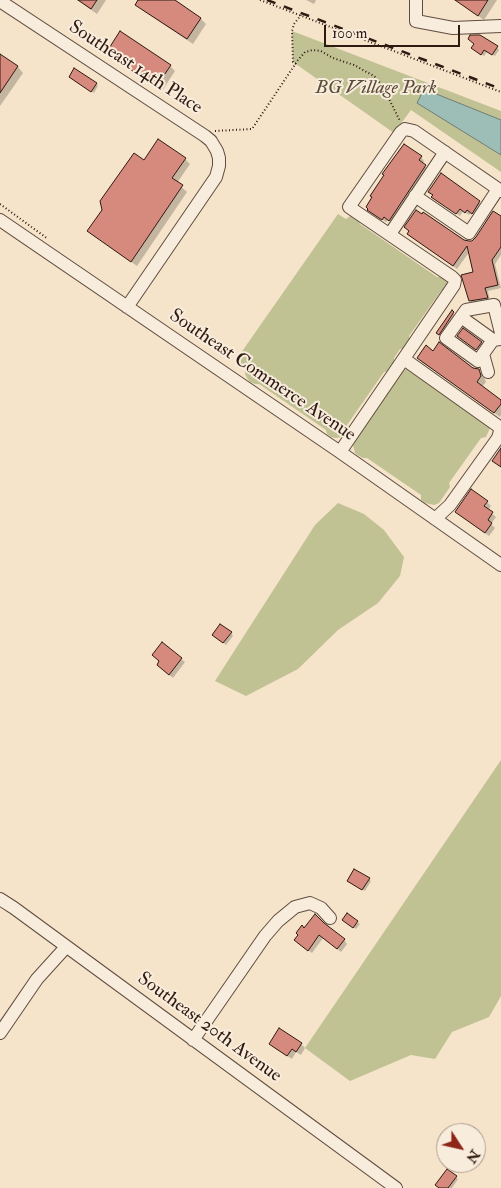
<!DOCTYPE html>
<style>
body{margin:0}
#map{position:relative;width:501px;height:1188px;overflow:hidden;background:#f5e3ca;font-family:"IM FELL Double Pica",serif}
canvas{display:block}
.north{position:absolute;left:436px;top:1123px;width:50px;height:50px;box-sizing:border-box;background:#f8eddd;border:1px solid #a8988b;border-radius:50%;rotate:125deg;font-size:14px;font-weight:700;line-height:20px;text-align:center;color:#2f1911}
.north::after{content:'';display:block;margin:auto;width:18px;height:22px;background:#8f2418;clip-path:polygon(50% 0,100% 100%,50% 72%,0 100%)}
.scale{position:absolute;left:324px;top:25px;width:136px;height:22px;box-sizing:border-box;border:2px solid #2f1911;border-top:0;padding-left:6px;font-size:15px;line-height:18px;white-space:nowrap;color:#2f1911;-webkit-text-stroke:4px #f8eddd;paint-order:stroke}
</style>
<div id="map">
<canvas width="501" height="1188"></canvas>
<div class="north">N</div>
<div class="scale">100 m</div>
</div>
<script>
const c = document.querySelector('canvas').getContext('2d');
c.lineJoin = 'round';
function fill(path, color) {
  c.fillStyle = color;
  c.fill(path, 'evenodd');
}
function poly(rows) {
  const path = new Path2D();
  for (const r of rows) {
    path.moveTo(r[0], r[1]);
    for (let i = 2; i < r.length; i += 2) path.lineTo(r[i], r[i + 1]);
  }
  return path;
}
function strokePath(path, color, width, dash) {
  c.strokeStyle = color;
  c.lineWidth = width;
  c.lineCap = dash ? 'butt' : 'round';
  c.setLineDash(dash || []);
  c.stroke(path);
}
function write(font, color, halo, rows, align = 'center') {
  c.font = font + ' "IM FELL Double Pica",serif';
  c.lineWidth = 4;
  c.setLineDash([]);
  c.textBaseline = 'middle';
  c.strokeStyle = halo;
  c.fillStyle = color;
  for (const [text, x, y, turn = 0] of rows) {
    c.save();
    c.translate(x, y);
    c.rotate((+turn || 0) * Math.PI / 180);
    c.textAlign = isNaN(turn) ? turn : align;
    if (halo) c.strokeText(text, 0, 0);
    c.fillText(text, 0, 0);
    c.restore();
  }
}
fill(poly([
 [292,31,501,111,501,120,424,89,418,102,501,155,501,172,411,110,394,133,293,62],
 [338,214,346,219,350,216,355,217,358,219,360,224,437,277,443,277,448,282,445,290,441,291,409,336,410,341,405,349,400,349,394,358,395,363,390,371,384,372,347,425,348,431,345,435,341,437,336,438,331,437,327,434,326,430,259,384,255,384,250,382,247,378,245,374,246,367,236,360],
 [406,369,410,369,488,425,490,428,486,437,481,438,449,483,450,487,439,503,434,505,425,503,421,500,421,495,367,458,363,458,359,456,355,453,353,445,354,441,402,371],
 [338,503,364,514,384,530,404,557,400,576,378,603,338,630,298,669,246,696,215,681,315,525],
 [501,760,501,996,489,1017,452,1032,435,1059,411,1055,350,1081,305,1048]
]), '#c1c293');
const water = poly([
 [424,89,501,120,501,155,417,103,424,89]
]);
fill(water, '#9cbeb7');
strokePath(water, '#707c75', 1);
fill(poly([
 [77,0,106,0,97,14],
 [140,0,172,0,201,19,206,24,193,44,142,10,137,5],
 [306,0,316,0,314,4],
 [455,0,497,0,484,20],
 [497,47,499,50,495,56,487,52,484,56,475,50],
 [107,52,170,66,175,71,162,91,113,58],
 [0,56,18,67,23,73,0,106],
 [73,79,96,84,98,86,94,93],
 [421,157,424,161,422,164,429,170,393,224,388,220,386,222,372,213],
 [185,159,190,164,177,183,187,192,137,266,94,236,145,161],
 [436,200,479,202,482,205,476,216,471,213,469,215,463,211,460,216],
 [424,213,468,242,472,242,501,217,501,255,495,264,501,288,488,291,490,301,473,304,470,301,475,273,470,251,457,269,412,237],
 [452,312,456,316,441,337,438,333],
 [461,338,481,343,483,345,479,351],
 [434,352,478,370,483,375,486,382,482,387,501,401,501,415,500,417,423,363,418,358],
 [487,502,491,506,488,510,496,517,491,524,495,528,489,536,456,512],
 [231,633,233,636,226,645,216,637],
 [181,659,185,662,173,678,162,669],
 [369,879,371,881,365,891,351,883],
 [346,922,357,922,360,924,356,929],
 [305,929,344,940,347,944,341,952,323,938,312,953,295,940],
 [270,1044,301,1044,305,1048,301,1055,296,1052,292,1059,274,1048],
 [456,1177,458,1179,452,1188,440,1188]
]), '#0003');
const building = poly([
 [78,0,97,0,91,9,78,0],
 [138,0,175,0,201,18,187,39,135,5,138,0],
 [455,0,488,0,478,16,455,0],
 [120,31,171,65,156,87,106,53,120,31],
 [470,35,480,35,498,46,492,55,484,50,481,55,471,48,474,44,468,39,470,35],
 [0,54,18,66,0,93,0,54],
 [74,68,97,83,91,92,69,77,74,68],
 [158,139,186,158,172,178,183,185,131,262,87,231,102,210,100,201,134,153,144,160,158,139],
 [404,144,422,156,419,160,426,165,389,221,384,217,382,220,367,210,368,209,366,207,372,197,370,196,384,175,382,174,404,144],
 [441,173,480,201,472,214,467,210,465,213,460,209,456,214,431,197,433,195,428,192,441,173],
 [416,210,422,214,423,212,464,240,469,241,472,241,476,237,493,211,501,216,501,247,492,260,498,285,485,288,488,298,469,301,461,275,473,272,467,246,453,266,407,234,409,231,404,227,416,210],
 [452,310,454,312,439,335,436,333,452,310],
 [463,328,482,342,476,350,457,336,463,328],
 [439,342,473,368,479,369,481,376,477,382,501,400,501,404,494,413,417,358,426,345,433,351,439,342],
 [501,448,501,467,492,461,501,448],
 [471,489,488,501,484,506,493,512,488,520,492,523,485,533,455,512,471,489],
 [220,624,232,632,223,643,212,635,220,624],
 [162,642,182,658,169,675,157,665,159,661,152,655,162,642],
 [354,869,370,878,362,890,347,881,354,869],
 [347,913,358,921,353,928,342,920,347,913],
 [315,914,324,923,345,939,337,949,319,935,308,951,294,940,298,935,296,933,302,925,304,928,315,914],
 [279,1028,302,1043,296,1052,292,1049,287,1056,269,1044,279,1028],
 [447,1169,457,1176,448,1188,439,1188,435,1185,447,1169]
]);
fill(building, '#d68a7e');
strokePath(building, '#2f1911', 1);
const minor = poly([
 [416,0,416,21,453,28,501,26],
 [0,1,205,136,211,141,217,151,219,158,219,166,216,177,127,307],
 [415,196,469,233,498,189],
 [0,220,340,452,501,565],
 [390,234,445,152],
 [461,317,493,340,501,339],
 [493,340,478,361,446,338,466,310,494,305,501,333],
 [483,354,488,372],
 [404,359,501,428],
 [340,452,454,285,455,280,452,277,349,207,401,132,405,129,414,131,501,191],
 [435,519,450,505,498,438,501,428],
 [0,899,14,908,396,1188],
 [0,1033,37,979,66,947],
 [193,1040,265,936,278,921,295,907,310,903,321,908,330,918]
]);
strokePath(minor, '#604c3f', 14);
strokePath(poly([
 [260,0,501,92],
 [296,64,293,62,292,31,294,24,301,15],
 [215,131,252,129,298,60,305,52,313,50,321,51,333,58,354,65,374,76,378,80,386,93,400,121],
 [0,204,48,239]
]), '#2f1911', 2, [1, 2.5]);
strokePath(minor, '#f8eddd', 12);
strokePath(poly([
 [267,0,501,89]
]), '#2f1911', 2.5, [9, 9]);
write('19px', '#2f1911', '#f8eddd', [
 ["Southeast 14th Place",135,68,33],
 ["Southeast Commerce Avenue",262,376,34],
 ["Southeast 20th Avenue",209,1028,36]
]);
write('italic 19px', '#5b4c38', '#f8eddd', [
 ["BG Village Park",376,89]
]);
</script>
